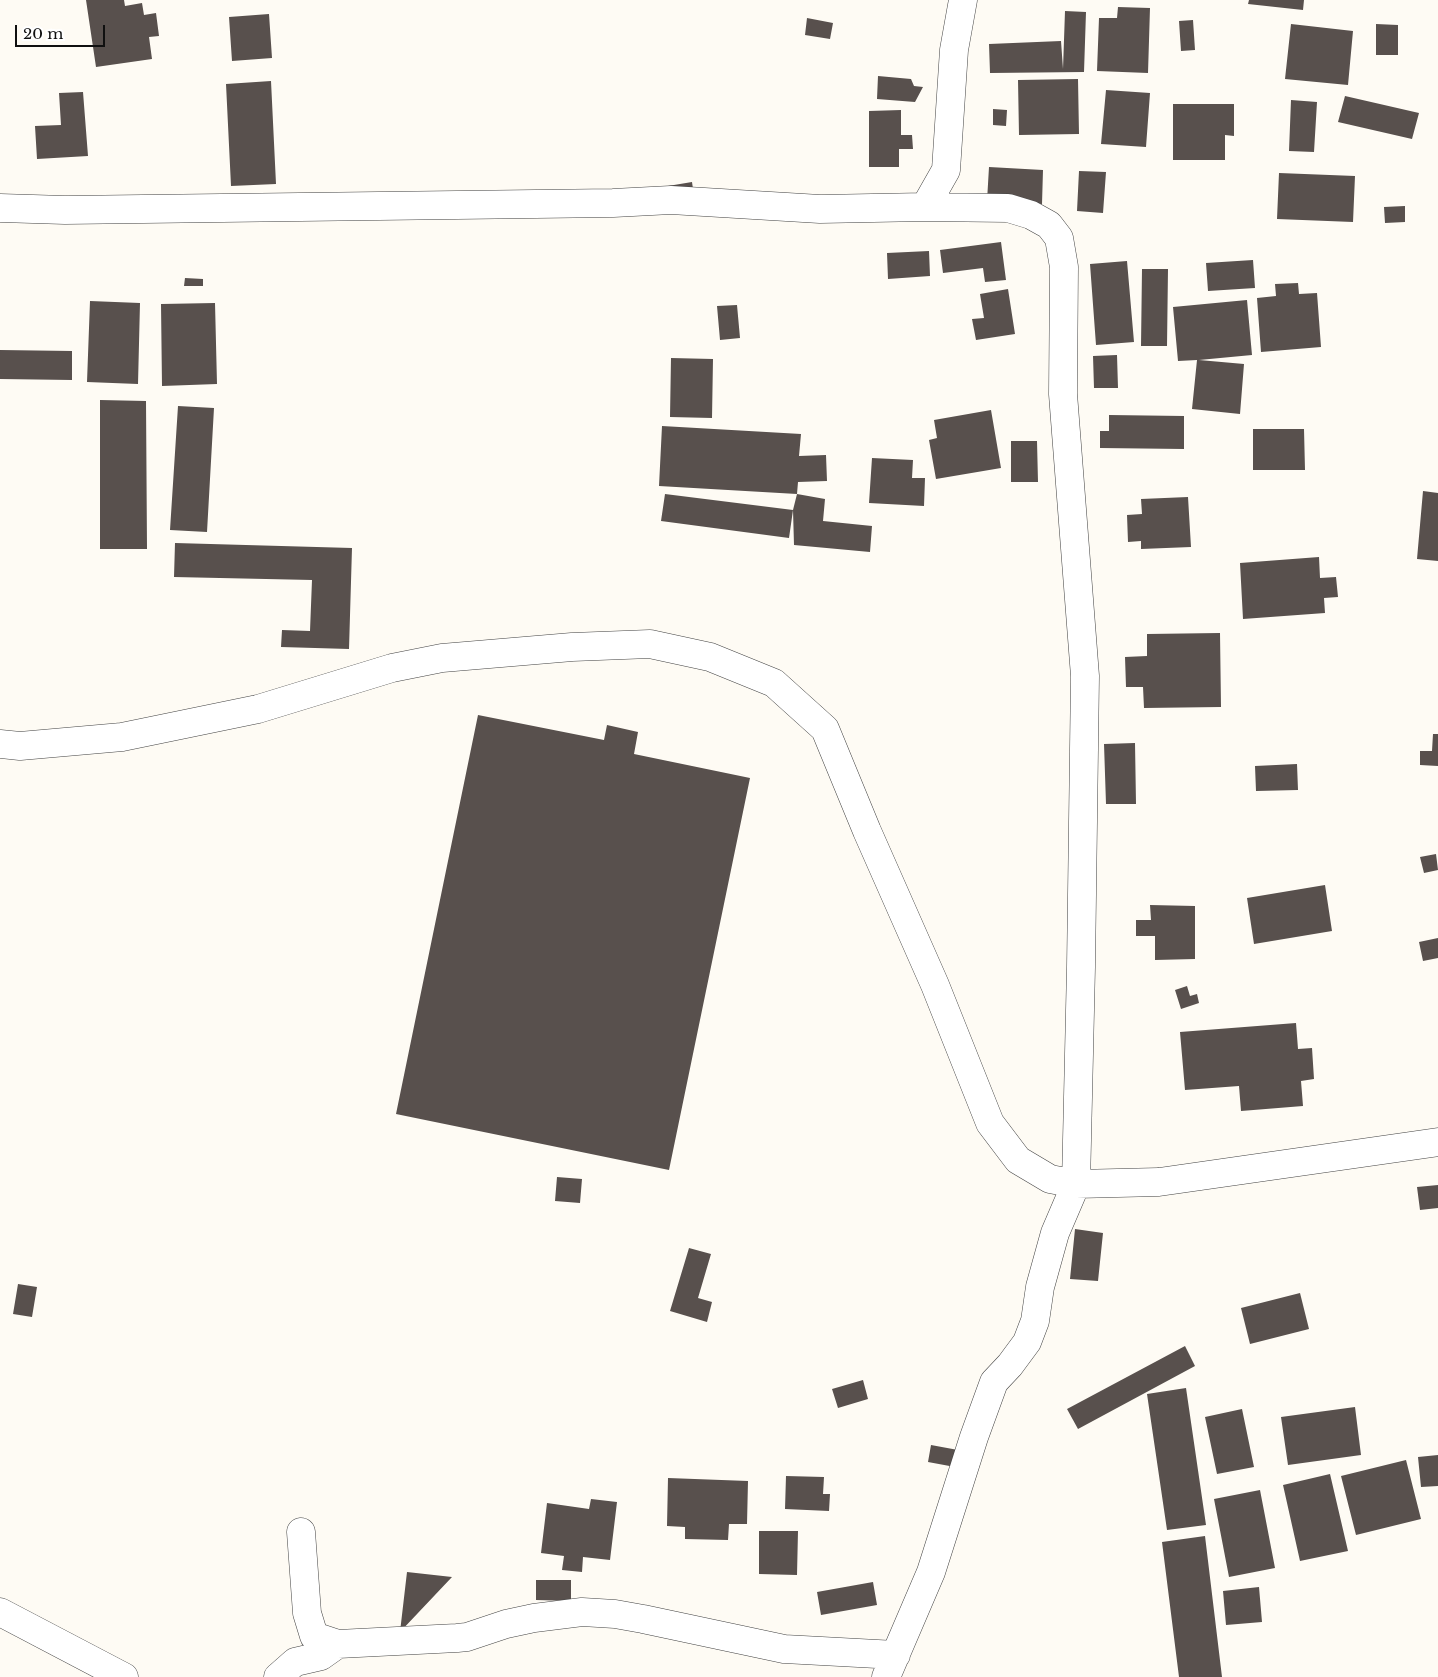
<!DOCTYPE html>
<style>
body{margin:0}
#map{position:relative;width:1438px;height:1677px;overflow:hidden;background:#fefbf4;font-family:"Libre Baskerville",serif}
canvas{display:block}
.scale{position:absolute;left:15px;top:25px;width:90px;height:22px;box-sizing:border-box;border:2px solid #101010;border-top:0;padding-left:6px;font-size:15px;line-height:18px;white-space:nowrap;color:#101010;-webkit-text-stroke:4px #fff;paint-order:stroke}
</style>
<div id="map">
<canvas width="1438" height="1677"></canvas>
<div class="scale">20 m</div>
</div>
<script>
const c = document.querySelector('canvas').getContext('2d');
c.lineJoin = 'round';
function fill(path, color) {
  c.fillStyle = color;
  c.fill(path, 'evenodd');
}
function poly(rows) {
  const path = new Path2D();
  for (const r of rows) {
    path.moveTo(r[0], r[1]);
    for (let i = 2; i < r.length; i += 2) path.lineTo(r[i], r[i + 1]);
  }
  return path;
}
function strokePath(path, color, width, dash) {
  c.strokeStyle = color;
  c.lineWidth = width;
  c.lineCap = dash ? 'butt' : 'round';
  c.setLineDash(dash || []);
  c.stroke(path);
}
fill(poly([
 [86,0,124,0,125,6,142,3,144,15,156,13,159,36,149,37,152,59,96,67],
 [1249,0,1304,0,1303,10,1248,4],
 [1118,7,1150,8,1148,73,1097,71,1099,18,1117,18],
 [1065,11,1086,12,1084,72,990,73,989,44,1061,41,1063,69],
 [269,14,272,58,232,61,229,17],
 [807,18,833,23,830,39,805,35],
 [1193,20,1195,50,1181,51,1179,21],
 [1291,24,1353,31,1348,85,1285,79],
 [1376,24,1398,25,1398,55,1376,55],
 [878,76,911,79,914,86,923,87,915,102,877,99],
 [1078,79,1079,134,1019,135,1018,80],
 [271,81,276,184,231,186,226,84],
 [1106,90,1150,93,1146,147,1101,144],
 [83,92,88,156,37,159,35,126,61,125,59,93],
 [1345,96,1419,113,1412,139,1338,122],
 [1291,100,1317,102,1314,152,1289,151],
 [1173,104,1234,104,1234,136,1225,135,1225,160,1173,160],
 [993,109,1007,110,1006,126,993,125],
 [901,110,901,135,912,135,913,149,899,149,899,167,869,167,869,111],
 [989,167,1043,170,1042,204,987,201],
 [1079,171,1106,172,1103,213,1077,211],
 [1279,173,1355,176,1353,222,1277,219],
 [692,182,694,196,671,200,668,186],
 [1405,206,1405,222,1385,223,1384,207],
 [1001,242,1006,280,985,282,983,268,943,273,940,250],
 [929,251,930,276,888,279,887,253],
 [1253,260,1255,288,1208,291,1206,263],
 [1127,261,1134,342,1096,345,1090,264],
 [1142,269,1168,269,1167,346,1141,346],
 [185,278,203,279,203,286,184,286],
 [1298,283,1299,294,1317,293,1321,347,1261,352,1257,298,1276,296,1275,284],
 [1008,289,1015,334,976,340,972,319,984,318,980,294],
 [1247,300,1252,355,1199,360,1244,364,1240,414,1192,409,1197,360,1178,361,1173,307],
 [90,301,140,303,138,384,87,382],
 [215,303,217,384,162,386,161,304],
 [737,305,740,338,720,340,717,306],
 [0,350,72,351,72,380,0,379],
 [1117,355,1118,388,1094,388,1093,356],
 [671,358,713,359,712,418,670,417],
 [100,400,146,401,147,549,100,549],
 [178,406,214,408,207,532,170,530],
 [991,410,1001,468,936,479,929,440,937,438,934,420],
 [1109,415,1184,416,1184,449,1100,448,1100,431,1109,431],
 [662,426,801,434,799,456,826,455,827,481,798,482,797,494,659,486],
 [1253,429,1304,429,1305,470,1253,470],
 [1011,441,1037,441,1038,482,1011,482],
 [872,458,913,460,912,478,925,478,924,506,869,503],
 [1423,491,1438,493,1438,561,1417,559],
 [665,494,793,510,789,538,661,521],
 [797,494,825,499,823,521,872,526,870,552,794,545,793,510],
 [1188,497,1191,547,1141,549,1141,541,1128,542,1127,515,1142,514,1141,499],
 [175,543,352,548,349,649,281,647,282,630,310,631,312,580,174,577],
 [1319,557,1320,578,1336,577,1338,597,1324,598,1325,613,1243,619,1240,563],
 [1220,633,1221,707,1144,708,1143,687,1126,687,1125,657,1147,656,1147,634],
 [478,715,604,740,607,725,638,732,634,754,750,778,669,1170,396,1114],
 [1433,734,1438,734,1438,766,1420,765,1420,751,1432,751],
 [1135,743,1136,804,1106,804,1104,744],
 [1297,764,1298,790,1256,791,1255,766],
 [1436,854,1438,870,1424,873,1420,857],
 [1325,885,1332,931,1254,944,1247,898],
 [1150,905,1195,906,1195,959,1155,960,1155,936,1136,936,1136,920,1151,920],
 [1438,938,1438,958,1423,961,1419,942],
 [1187,986,1190,996,1197,994,1199,1003,1181,1009,1175,990],
 [1296,1023,1298,1049,1312,1048,1314,1079,1301,1081,1303,1106,1241,1111,1239,1086,1185,1090,1180,1032],
 [557,1177,582,1179,580,1203,555,1201],
 [1438,1185,1438,1208,1420,1210,1417,1187],
 [1075,1229,1103,1233,1098,1281,1070,1279],
 [689,1248,711,1254,698,1298,712,1302,707,1322,670,1311],
 [18,1284,37,1287,32,1317,13,1314],
 [1300,1293,1309,1329,1250,1344,1241,1308],
 [1185,1346,1195,1366,1078,1429,1067,1409],
 [863,1380,868,1399,838,1408,832,1389],
 [1186,1388,1206,1525,1167,1530,1147,1394],
 [1355,1407,1361,1455,1288,1465,1281,1417],
 [1242,1409,1254,1467,1217,1474,1205,1417],
 [931,1445,958,1450,955,1467,928,1462],
 [1438,1455,1438,1486,1421,1487,1418,1457],
 [1406,1460,1421,1519,1356,1535,1341,1476],
 [1330,1474,1348,1551,1300,1561,1283,1485],
 [786,1476,824,1477,823,1494,830,1494,829,1511,785,1509],
 [668,1478,748,1481,747,1524,729,1524,728,1540,685,1539,685,1527,667,1526],
 [1260,1490,1275,1568,1229,1577,1214,1499],
 [591,1499,617,1502,610,1560,583,1557,582,1572,562,1570,564,1556,541,1553,547,1503,589,1509],
 [759,1531,798,1531,797,1575,759,1574],
 [1205,1536,1222,1677,1179,1677,1162,1542],
 [407,1572,452,1577,400,1632],
 [536,1580,571,1580,571,1601,536,1600],
 [873,1582,877,1605,821,1615,817,1592],
 [1259,1587,1262,1622,1226,1625,1223,1591]
]), '#58504d');
const minor = poly([
 [925,207,946,170,954,50,963,0],
 [0,208,65,210,613,203,671,200,820,209,925,207,1008,208,1031,215,1049,225,1059,238,1064,267,1063,394,1085,676,1081,967,1076,1184,1055,1233,1040,1287,1035,1321,1027,1342,1010,1365,994,1382,974,1437,931,1572,886,1677],
 [0,744,20,746,122,737,258,709,392,668,442,658,572,647,650,644,710,657,774,683,825,729,867,831,935,985,990,1123,1018,1160,1050,1179,1076,1184,1159,1182,1438,1142],
 [301,1532,307,1613,314,1636,338,1644,457,1638,467,1637,506,1624,534,1618,582,1612,615,1614,643,1619,784,1649,896,1655],
 [0,1612,124,1677],
 [278,1677,295,1662,321,1656,338,1644]
]);
strokePath(minor, '#434343', 29);
strokePath(minor, '#fff', 28);
</script>
